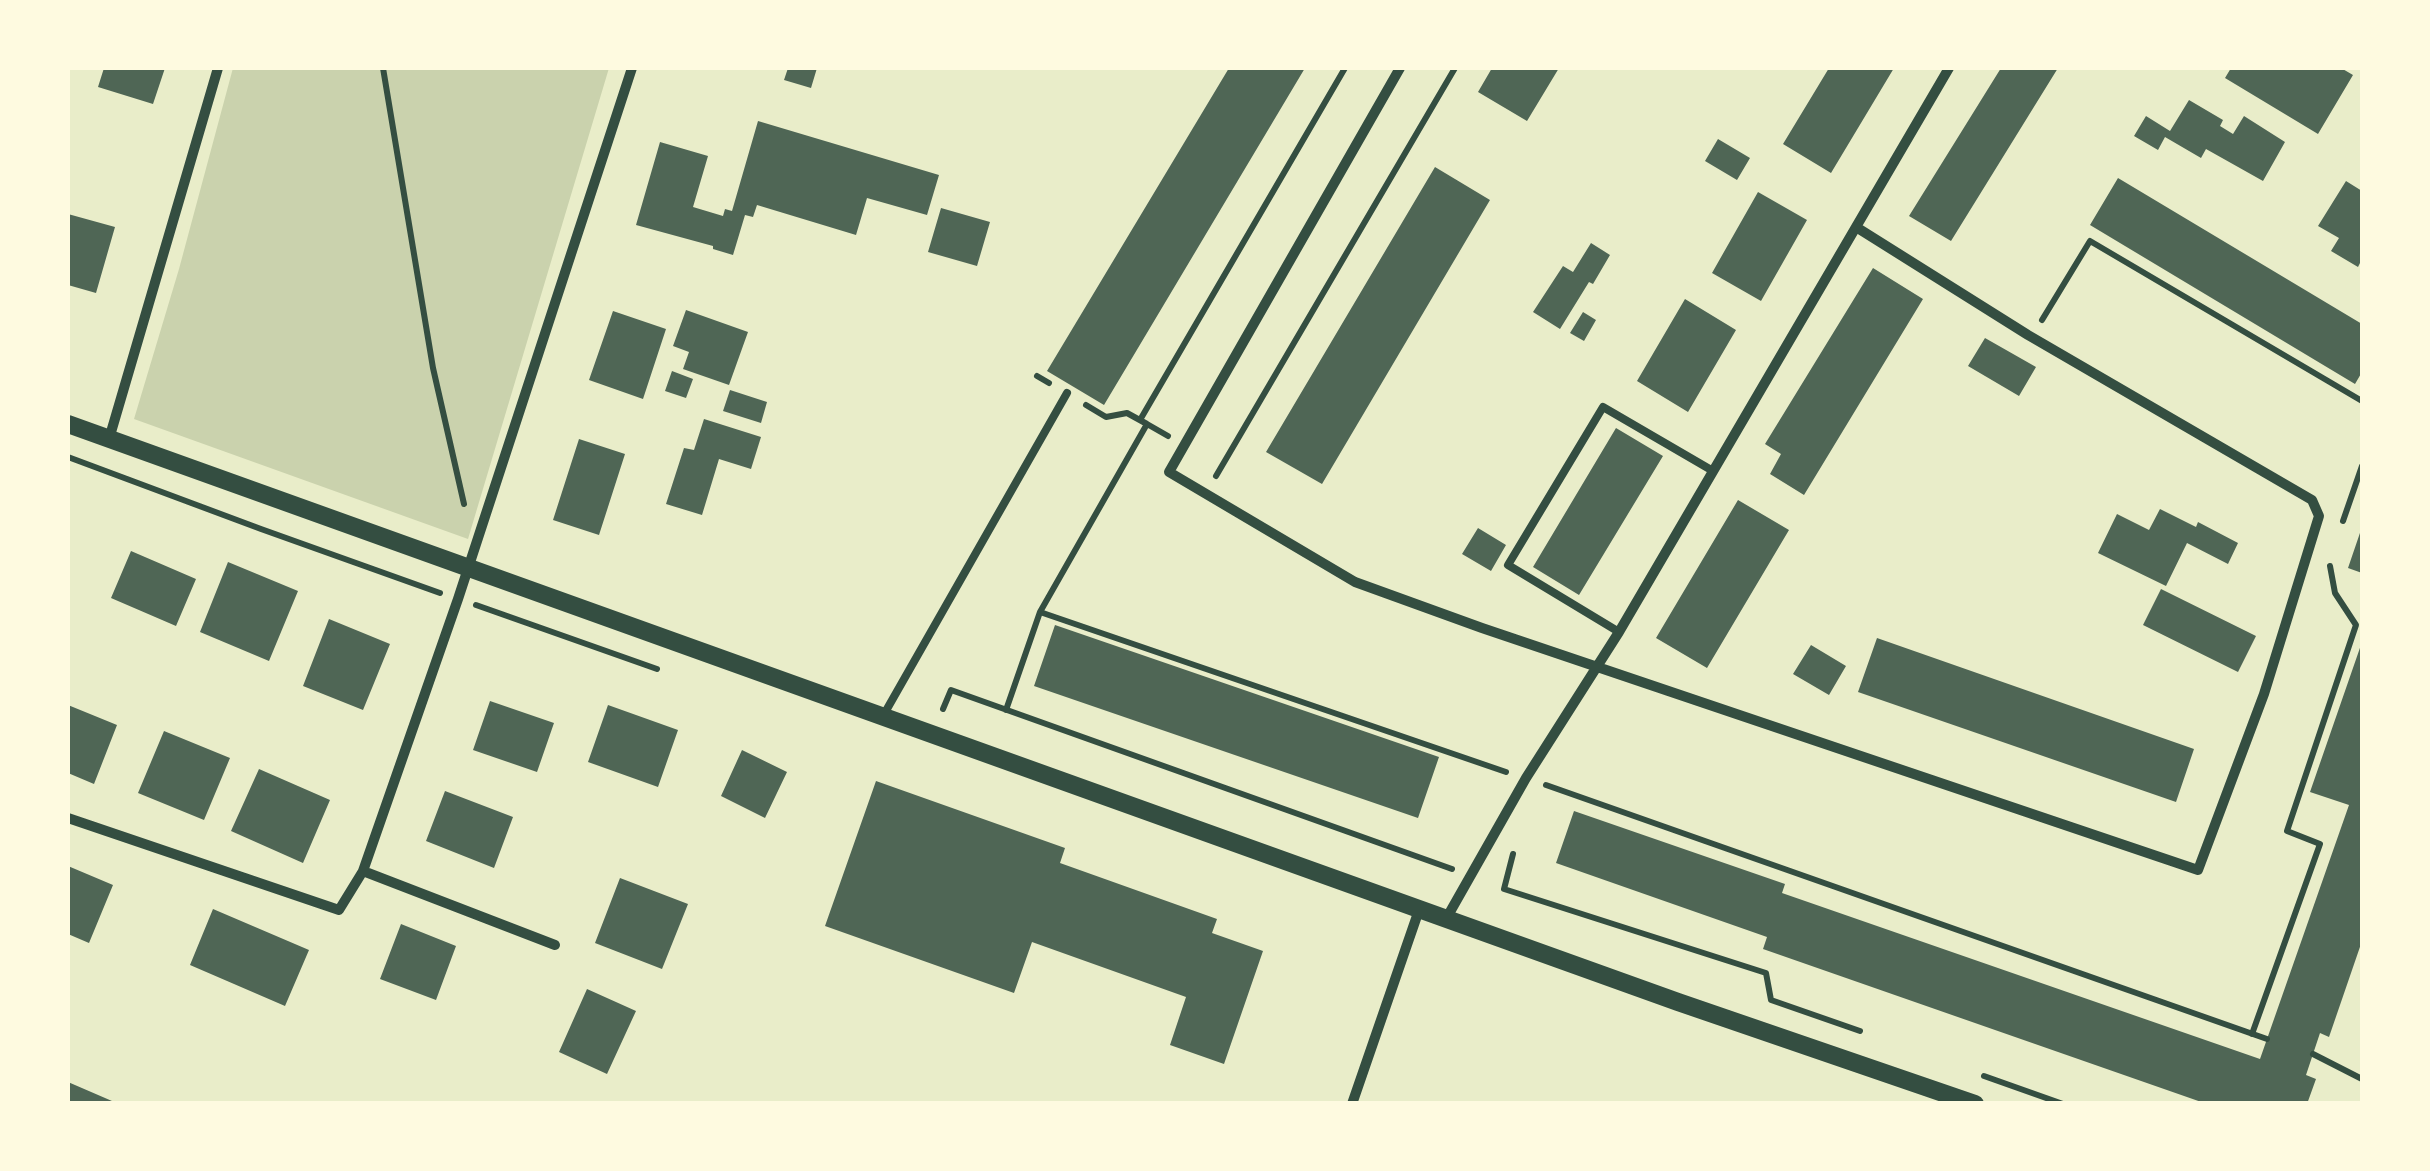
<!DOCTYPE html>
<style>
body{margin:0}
#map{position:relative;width:2430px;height:1171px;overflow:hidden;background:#e9edc9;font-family:Cabin,sans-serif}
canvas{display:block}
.frame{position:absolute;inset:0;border:70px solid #fefae0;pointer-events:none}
</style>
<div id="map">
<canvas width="2430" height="1171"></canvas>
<div class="frame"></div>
</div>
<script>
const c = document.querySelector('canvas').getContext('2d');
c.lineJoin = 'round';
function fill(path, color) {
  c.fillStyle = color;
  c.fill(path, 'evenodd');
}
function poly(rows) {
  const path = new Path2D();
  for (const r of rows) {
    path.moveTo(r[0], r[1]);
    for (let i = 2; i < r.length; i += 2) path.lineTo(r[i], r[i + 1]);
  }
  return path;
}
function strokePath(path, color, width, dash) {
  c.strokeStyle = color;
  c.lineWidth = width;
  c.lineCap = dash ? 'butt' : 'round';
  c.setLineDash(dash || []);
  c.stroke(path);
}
fill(poly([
 [233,68,609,68,468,539,134,419,179,269]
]), '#cad2ad');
fill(poly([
 [104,68,165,68,153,104,98,87],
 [788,68,817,68,811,88,784,80],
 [1229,68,1305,68,1104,405,1047,371],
 [1492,68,1559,68,1527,121,1478,92],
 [1829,68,1894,68,1831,173,1783,144],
 [2001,68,2058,68,1951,241,1909,216],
 [2231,68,2341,68,2353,75,2318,134,2225,78],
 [2189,100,2223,120,2220,126,2233,134,2244,116,2285,142,2263,181,2206,149,2201,158,2165,137,2158,150,2134,136,2146,116,2170,131],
 [758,121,939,175,927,215,867,198,856,235,757,205,753,217,745,215,733,255,713,249,713,246,636,225,660,142,708,156,693,207,723,216,725,209,732,211],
 [1718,139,1750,158,1737,180,1705,161],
 [1435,167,1490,200,1322,484,1266,452],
 [2118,178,2362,324,2362,372,2355,384,2090,225],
 [2346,181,2362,191,2362,259,2358,267,2331,251,2339,238,2318,226],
 [1758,192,1807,220,1761,301,1712,273],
 [941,208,990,222,977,266,928,252],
 [68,214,115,227,96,293,68,285],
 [1591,243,1610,255,1593,284,1589,282,1560,329,1533,312,1563,266,1573,272],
 [1873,268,1923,299,1804,495,1770,474,1781,454,1765,444],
 [1685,299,1736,330,1688,412,1637,381],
 [686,310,748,332,729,385,683,369,689,352,673,346],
 [613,311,666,329,643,399,589,380],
 [1583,312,1596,320,1584,341,1570,333],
 [1985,338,2036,367,2019,396,1968,366],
 [672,371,693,379,686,398,665,391],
 [730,390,767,402,761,423,723,411],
 [704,419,761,437,751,469,719,459,702,515,666,504,684,448,694,450],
 [1616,428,1663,456,1579,595,1533,567],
 [579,439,625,454,599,535,553,520],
 [1738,500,1789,530,1707,668,1656,638],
 [2160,509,2196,527,2198,522,2238,543,2228,564,2187,543,2166,586,2098,553,2117,514,2149,530],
 [2362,527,2362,573,2348,568],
 [1478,528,1506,545,1491,571,1462,554],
 [131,551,196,579,176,626,111,598],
 [228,562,298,591,269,661,200,632],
 [2161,589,2256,636,2238,672,2143,625],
 [329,619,390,644,363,710,303,686],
 [1055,625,1439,757,1418,818,1034,686],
 [1877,638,2194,749,2176,802,1858,692],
 [2362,642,2362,941,2329,1037,2320,1033,2306,1075,2316,1079,2307,1104,2207,1104,1763,949,1767,937,1556,863,1574,811,1785,884,1782,893,2260,1059,2349,805,2310,792],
 [1811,645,1846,666,1829,695,1793,674],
 [490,701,554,723,537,772,473,750],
 [68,705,117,725,94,784,68,773],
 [608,705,678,730,658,787,588,762],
 [164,731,230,758,204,820,138,793],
 [742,750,787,772,765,818,721,796],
 [259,769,330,800,303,863,231,831],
 [876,781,1065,848,1060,863,1217,919,1212,933,1263,951,1224,1064,1170,1045,1186,997,1032,942,1014,993,825,926],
 [445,791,513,817,494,868,426,841],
 [68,866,113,885,89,943,68,934],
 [620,878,688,904,662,969,595,943],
 [213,909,309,950,285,1006,190,965],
 [401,924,456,946,436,1000,380,979],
 [587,989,636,1011,607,1074,559,1052],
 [68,1082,112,1101,111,1104,68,1104]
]), '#4f6655');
strokePath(poly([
 [383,68,433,368,464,504],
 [2042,320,2090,241,2362,401],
 [1037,376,1049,383],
 [1140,420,1345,68],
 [1147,424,1168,436],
 [68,457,261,529,440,593],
 [1216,476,1455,68],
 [2343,521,2362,466],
 [476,605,657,669],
 [1040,612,1506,772],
 [943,709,951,690,1452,869],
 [1006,710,1040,612,1147,424,1127,413,1106,417,1086,405],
 [1546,785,2267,1039],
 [1513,854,1504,889,1766,973,1771,1000,1860,1031],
 [2252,1034,2320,844,2287,831,2356,625,2335,593,2330,566],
 [2313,1054,2362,1079],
 [1984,1076,2063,1104]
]), '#344e41', 6);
strokePath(poly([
 [1619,632,1508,565,1603,407,1713,471],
 [883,716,1067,393]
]), '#344e41', 8);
strokePath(poly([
 [1400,68,1169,472,1355,582,1482,628,2198,870,2264,694,2319,516,2312,500,2028,335,1856,227],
 [109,439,218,68],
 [68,818,339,910,363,871,458,599,632,68],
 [363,871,555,945],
 [1446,919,1526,778,1619,632,1949,68],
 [1352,1104,1419,910]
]), '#344e41', 10);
strokePath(poly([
 [68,424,1678,1002,1975,1104]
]), '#344e41', 18);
</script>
